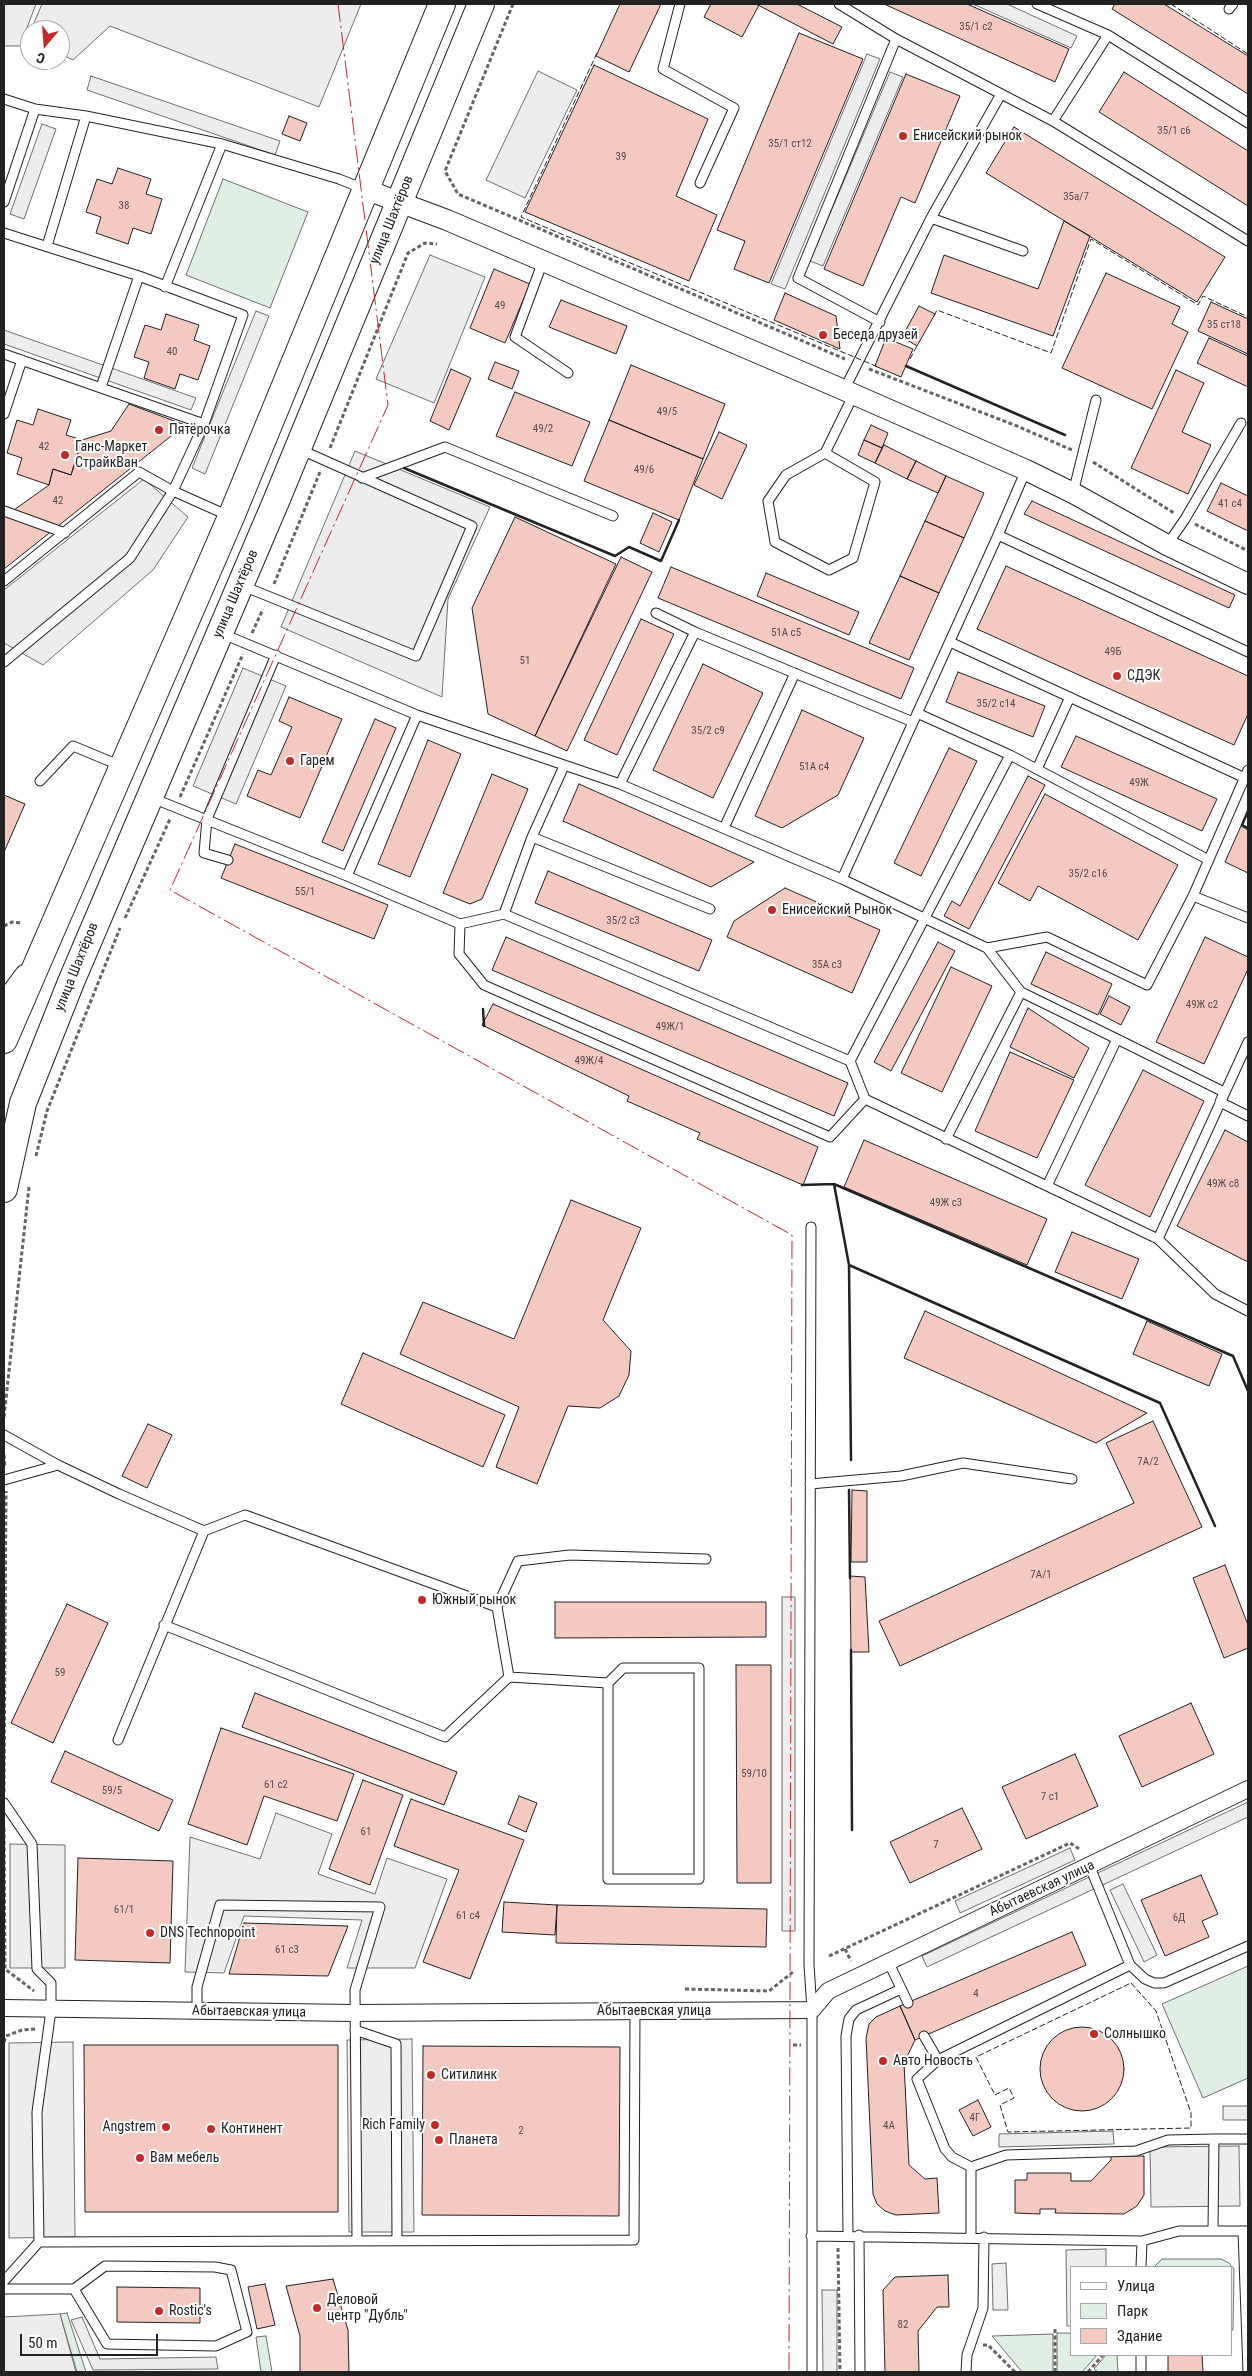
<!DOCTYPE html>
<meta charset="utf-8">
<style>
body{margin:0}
#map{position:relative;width:1252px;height:2376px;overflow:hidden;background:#fff;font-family:"Roboto Condensed",sans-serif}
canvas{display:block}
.frame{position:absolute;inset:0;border:5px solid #222;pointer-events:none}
.legend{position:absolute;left:1070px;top:2266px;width:162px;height:90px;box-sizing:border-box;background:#fff;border:1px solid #a7a7a7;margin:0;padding:6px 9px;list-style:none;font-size:15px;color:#222}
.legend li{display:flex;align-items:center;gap:10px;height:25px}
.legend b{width:25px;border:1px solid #a7a7a7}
.north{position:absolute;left:20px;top:20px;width:50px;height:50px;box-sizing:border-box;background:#fff;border:1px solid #a7a7a7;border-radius:50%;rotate:198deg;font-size:14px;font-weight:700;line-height:20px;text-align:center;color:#222}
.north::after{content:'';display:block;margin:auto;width:18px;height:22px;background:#c62828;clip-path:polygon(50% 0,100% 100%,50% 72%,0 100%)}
.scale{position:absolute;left:20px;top:2334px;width:138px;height:22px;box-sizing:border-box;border:2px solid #222;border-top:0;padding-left:6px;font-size:15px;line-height:18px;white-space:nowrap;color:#222;-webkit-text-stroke:4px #fff;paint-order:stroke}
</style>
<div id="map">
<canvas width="1252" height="2376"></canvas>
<div class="frame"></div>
<ul class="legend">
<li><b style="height:6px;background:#fff"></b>Улица</li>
<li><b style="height:14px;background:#e0efe3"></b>Парк</li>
<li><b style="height:14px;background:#f3c9c0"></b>Здание</li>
</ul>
<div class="north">С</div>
<div class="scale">50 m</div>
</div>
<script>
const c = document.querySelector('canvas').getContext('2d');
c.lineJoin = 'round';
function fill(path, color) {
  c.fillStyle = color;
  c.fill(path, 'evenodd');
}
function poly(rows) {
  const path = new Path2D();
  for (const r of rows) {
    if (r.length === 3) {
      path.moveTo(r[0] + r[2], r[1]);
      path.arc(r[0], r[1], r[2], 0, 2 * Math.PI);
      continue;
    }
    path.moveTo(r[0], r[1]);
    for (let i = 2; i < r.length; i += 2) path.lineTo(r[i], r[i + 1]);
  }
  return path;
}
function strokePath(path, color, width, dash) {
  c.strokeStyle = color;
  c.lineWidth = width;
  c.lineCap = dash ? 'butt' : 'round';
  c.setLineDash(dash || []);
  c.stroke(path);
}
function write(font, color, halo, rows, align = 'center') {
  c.font = font + ' "Roboto Condensed",sans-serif';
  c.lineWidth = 4;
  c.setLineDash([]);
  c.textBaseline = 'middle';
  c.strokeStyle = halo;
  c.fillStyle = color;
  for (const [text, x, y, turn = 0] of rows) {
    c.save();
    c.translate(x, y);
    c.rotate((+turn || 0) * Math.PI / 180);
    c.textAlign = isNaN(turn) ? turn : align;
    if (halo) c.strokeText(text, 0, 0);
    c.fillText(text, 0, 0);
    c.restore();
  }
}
const green = poly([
 [223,179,308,212,270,308,186,275,223,179],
 [1248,1966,1248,2078,1203,2098,1162,2004,1248,1966],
 [1162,2259,1221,2259,1229,2263,1234,2269,1233,2330,1231,2330,1231,2267,1154,2267,1162,2259],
 [67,2313,86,2372,77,2372,60,2314,67,2313],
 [1057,2333,1071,2333,1071,2355,1097,2355,1082,2372,1057,2372,1057,2333],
 [1053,2334,1053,2372,1022,2372,992,2336,1053,2334],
 [266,2336,272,2372,261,2372,256,2337,266,2336],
 [1106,2355,1117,2355,1118,2372,1098,2372,1094,2369,1106,2355]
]);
fill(green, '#e0efe3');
strokePath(green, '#6f6f6f', 1);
const parking = poly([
 [4,4,36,4,20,46,4,46,4,4],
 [42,4,361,4,319,107,110,26,73,60,60,54,60,30,31,30,42,4],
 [973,4,1007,4,1077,36,1071,48,973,4],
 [867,54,880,59,785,289,771,284,867,54],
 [538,71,577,90,525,198,486,180,538,71],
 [890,72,903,77,823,266,810,261,890,72],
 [91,76,280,141,275,155,87,90,91,76],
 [42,124,56,129,24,219,10,214,42,124],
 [430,255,485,277,434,403,376,379,430,255],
 [256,311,269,316,205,474,192,468,256,311],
 [4,330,196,398,191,410,4,344,4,330],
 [355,451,490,507,448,599,442,697,281,627,355,451],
 [144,479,188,517,153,570,43,665,4,643,4,590,144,479],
 [243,668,286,686,236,804,193,786,243,668],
 [782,1597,795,1597,795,1931,782,1931,782,1597],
 [1248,1802,1248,1817,927,1967,922,1956,1248,1802],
 [276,1813,332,1834,318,1874,375,1894,387,1858,447,1879,415,1968,347,1968,362,1920,244,1916,224,1973,185,1972,190,1837,260,1859,276,1813],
 [10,1844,65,1845,65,1968,10,1968,10,1844],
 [1070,1848,1075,1860,960,1913,955,1901,1070,1848],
 [1123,1884,1157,1955,1144,1962,1110,1890,1123,1884],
 [412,2039,414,2232,349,2232,347,2040,412,2039],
 [73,2042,75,2237,9,2238,9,2043,73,2042],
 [1223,2106,1248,2106,1248,2120,1223,2120,1223,2106],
 [1113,2131,1114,2144,999,2147,999,2134,1113,2131],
 [1239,2146,1240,2206,1151,2207,1150,2147,1239,2146],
 [1106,2249,1106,2267,1071,2267,1071,2326,1067,2326,1066,2250,1106,2249],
 [1006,2263,1008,2310,993,2310,992,2264,1006,2263],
 [822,2290,837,2290,837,2372,823,2372,822,2290],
 [60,2314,76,2372,4,2372,4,2317,60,2314],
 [82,2317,100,2359,216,2357,218,2369,93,2370,71,2320,82,2317]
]);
fill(parking, '#ededed');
strokePath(parking, '#6f6f6f', 1);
const building = poly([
 [620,4,661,4,629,72,596,56,620,4],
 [711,4,756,4,759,5,742,37,704,17,711,4],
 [756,4,797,4,842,27,833,44,756,4],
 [884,4,967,4,1069,49,1055,82,884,4],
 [1115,4,1164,4,1248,56,1248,94,1112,9,1115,4],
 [799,33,863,59,769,283,734,269,745,241,717,230,799,33],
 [594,65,708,119,676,196,717,215,689,281,525,212,594,65],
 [1124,72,1248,151,1248,206,1099,112,1124,72],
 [906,74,960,96,915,203,901,197,863,286,824,269,906,74],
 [289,116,307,123,300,141,282,134,289,116],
 [1014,127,1225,257,1197,302,986,173,1014,127],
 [118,168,151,179,146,194,162,199,151,234,133,228,128,244,96,233,101,217,86,212,97,179,112,184,118,168],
 [1064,221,1090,236,1053,336,931,293,944,255,1038,289,1064,221],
 [494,269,530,284,505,343,470,328,494,269],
 [1106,273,1180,307,1172,324,1188,332,1152,409,1062,368,1106,273],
 [785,293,836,316,840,349,774,320,785,293],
 [561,300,627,326,616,354,549,327,561,300],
 [1211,302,1248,319,1248,354,1198,331,1211,302],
 [919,306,935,314,917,346,902,337,919,306],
 [166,314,199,325,194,340,210,346,198,380,180,374,175,389,144,378,149,362,134,357,145,325,161,330,166,314],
 [886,338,913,349,901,377,875,366,886,338],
 [1209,338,1248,356,1248,387,1197,363,1209,338],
 [495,362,519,371,512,389,488,379,495,362],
 [631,365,725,404,703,459,609,420,631,365],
 [451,369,471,378,449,430,430,421,451,369],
 [1176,370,1204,383,1182,432,1211,445,1188,494,1131,468,1176,370],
 [515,392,590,422,572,466,496,436,515,392],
 [129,404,185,425,4,569,4,517,49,485,53,469,71,475,82,440,111,431,129,404],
 [38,409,71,420,66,435,82,440,71,475,53,469,49,485,17,474,22,458,7,453,17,420,33,425,38,409],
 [609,420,703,459,679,520,584,481,609,420],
 [871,425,888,433,882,448,864,440,871,425],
 [719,432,747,445,722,499,694,485,719,432],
 [864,440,882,448,875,463,858,455,864,440],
 [884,445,916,461,907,479,875,463,884,445],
 [916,461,946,476,938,493,907,479,916,461],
 [946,476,984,493,964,538,925,521,946,476],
 [1221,483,1248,496,1248,531,1207,511,1221,483],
 [1032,501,1235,595,1229,608,1024,514,1032,501],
 [653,513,672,522,659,552,640,543,653,513],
 [515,517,616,564,535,736,488,714,472,608,515,517],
 [925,521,964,538,939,593,900,576,925,521],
 [621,557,652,572,567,751,535,736,621,557],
 [1006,566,1248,676,1248,714,1234,745,977,629,1006,566],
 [671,567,914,668,901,699,658,598,671,567],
 [766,573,859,612,849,635,757,596,766,573],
 [900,576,939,593,909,660,869,643,900,576],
 [641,619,674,634,617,755,584,740,641,619],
 [703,664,763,693,713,798,653,770,703,664],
 [958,672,1045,706,1033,737,946,702,958,672],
 [289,697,342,719,300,818,247,796,258,770,271,775,292,727,279,721,289,697],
 [802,710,864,738,838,795,782,828,755,816,802,710],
 [375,719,396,728,343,851,322,842,375,719],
 [1076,736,1217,799,1202,831,1061,767,1076,736],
 [428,740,461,754,410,877,378,864,428,740],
 [949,748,977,761,921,876,894,863,949,748],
 [492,774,528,789,482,899,470,904,443,893,492,774],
 [1028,776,1045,785,969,929,944,916,952,901,960,906,1028,776],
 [579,784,754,862,711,887,563,821,579,784],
 [1045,794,1178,865,1138,940,1038,886,1030,901,998,883,1045,794],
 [4,795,25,804,4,852,4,795],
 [1241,826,1248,830,1248,873,1225,862,1241,826],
 [235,844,388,905,374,939,221,878,235,844],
 [548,871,712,940,699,971,535,903,548,871],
 [785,888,880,930,852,993,727,937,734,921,785,888],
 [506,937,848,1083,834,1116,492,970,506,937],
 [1205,937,1248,957,1248,969,1204,1064,1156,1042,1205,937],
 [938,942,955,951,891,1071,874,1062,938,942],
 [1046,952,1112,984,1098,1015,1031,984,1046,952],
 [951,967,992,986,942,1092,901,1073,951,967],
 [1109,996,1130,1007,1121,1025,1100,1014,1109,996],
 [493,1004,818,1147,803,1185,697,1139,700,1133,627,1101,629,1096,482,1025,493,1004],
 [1028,1008,1089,1048,1074,1078,1010,1047,1028,1008],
 [1010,1052,1074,1080,1037,1158,975,1131,1010,1052],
 [1143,1070,1204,1101,1150,1217,1085,1185,1143,1070],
 [1225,1130,1248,1142,1248,1262,1177,1226,1225,1130],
 [864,1140,1047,1219,1027,1265,844,1187,864,1140],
 [571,1200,641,1228,603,1320,631,1351,629,1375,619,1396,600,1408,568,1406,537,1484,496,1467,519,1407,400,1354,423,1302,514,1339,571,1200],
 [1072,1232,1139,1259,1122,1299,1055,1272,1072,1232],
 [925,1311,1147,1413,1096,1443,904,1358,925,1311],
 [1147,1321,1222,1354,1209,1386,1133,1354,1147,1321],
 [363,1353,505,1415,483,1467,341,1404,363,1353],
 [1153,1421,1202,1527,900,1666,879,1621,1134,1503,1106,1443,1153,1421],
 [148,1424,172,1435,147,1488,122,1476,148,1424],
 [852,1490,867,1491,867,1562,851,1562,852,1490],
 [1225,1565,1248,1625,1248,1648,1224,1658,1193,1578,1225,1565],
 [850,1576,865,1577,869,1652,851,1652,850,1576],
 [555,1602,766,1602,766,1637,555,1638,555,1602],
 [67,1604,108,1623,53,1743,11,1723,67,1604],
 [736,1665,771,1665,771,1883,737,1883,736,1665],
 [255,1693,457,1772,444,1805,242,1727,255,1693],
 [1191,1703,1214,1754,1142,1787,1119,1736,1191,1703],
 [221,1728,354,1774,337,1821,264,1796,247,1845,188,1824,221,1728],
 [65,1751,173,1800,159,1831,51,1782,65,1751],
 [1075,1754,1098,1806,1026,1839,1002,1787,1075,1754],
 [363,1780,403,1795,370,1885,329,1869,363,1780],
 [519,1796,537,1803,526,1832,508,1824,519,1796],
 [411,1799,524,1840,470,1979,423,1962,459,1870,394,1846,411,1799],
 [962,1808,982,1849,910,1883,890,1842,962,1808],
 [78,1858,173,1861,170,1963,75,1960,78,1858],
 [1201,1875,1218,1914,1202,1921,1209,1937,1165,1956,1141,1900,1201,1875],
 [504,1902,557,1905,555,1935,502,1932,504,1902],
 [557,1905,767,1909,766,1947,556,1943,557,1905],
 [244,1923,348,1926,328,1976,229,1974,244,1923],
 [1072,1932,1086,1965,915,2040,900,2006,1072,1932],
 [900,2006,915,2040,904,2063,909,2165,925,2179,937,2178,939,2213,896,2215,885,2211,877,2204,873,2194,866,2038,869,2024,876,2017,900,2006],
 [1082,2069,42],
 [84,2045,338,2045,338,2212,85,2212,84,2045],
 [423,2046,620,2047,619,2216,422,2215,423,2046],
 [978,2100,991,2127,973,2136,959,2110,978,2100],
 [1111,2156,1144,2156,1144,2195,1137,2206,1124,2214,1055,2213,1056,2209,1040,2209,1040,2214,1015,2213,1015,2180,1027,2180,1027,2173,1071,2173,1071,2181,1091,2181,1111,2160,1111,2156],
 [948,2275,949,2307,937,2307,918,2331,919,2372,885,2372,883,2290,895,2277,948,2275],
 [333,2279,348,2330,349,2372,300,2372,300,2336,286,2286,333,2279],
 [265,2284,275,2325,257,2329,248,2287,265,2284],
 [117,2287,200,2288,200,2323,117,2322,117,2287],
 [1168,2355,1202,2355,1203,2372,1168,2372,1168,2355]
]);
fill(building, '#f3c9c0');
strokePath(building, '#222', 1);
const service = poly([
 [680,4,663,69,734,108,700,183],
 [839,4,896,39,1053,121,1248,241],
 [1037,4,1108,35],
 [1229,9,1233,4],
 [4,99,35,109,86,116,222,144,339,179,364,189],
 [1053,121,1108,35,1248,123],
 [4,202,35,109],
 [931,218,1023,251],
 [4,233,139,276,243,315,204,424,173,491,130,558,4,662],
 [47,246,86,116],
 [543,261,515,337,568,373],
 [165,287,222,144],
 [880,322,798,278,896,39],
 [4,354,204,424],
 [101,387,139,276],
 [844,390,931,218,1001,94],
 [4,414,22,360],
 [825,453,786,475,768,501,775,542,829,570,853,558,875,482,825,453,854,394],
 [362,478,445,447,613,516],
 [1073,493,1096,400],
 [4,511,65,533],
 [998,535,1026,470],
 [1167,545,1185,519,1241,423],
 [4,581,139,472,173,491,229,516],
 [243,586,416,656,472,526,299,449],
 [656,613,695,632],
 [223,634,417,715,620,784,842,879,987,948,1021,992,1117,1039,1047,1186,865,1099],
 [950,642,1245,778],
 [917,713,1010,755,1207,859],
 [1037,769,1070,697],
 [40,781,73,746,121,766],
 [620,784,695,632,913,722],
 [152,798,347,876,460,924,504,914,850,1061],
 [724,828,795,673],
 [532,837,710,909],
 [228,860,204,853,207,819,276,655],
 [347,876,417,715],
 [842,879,998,535,1248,652],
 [1193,896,1248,918],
 [504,914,532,837,564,766],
 [460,924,459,954,484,985,830,1137,865,1099,850,1061,1010,755],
 [987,948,1047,937,1147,985,1193,896,1248,770],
 [1117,1039,1224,1092,1220,1102,1248,1116],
 [946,1139,1021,992],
 [1047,1186,1158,1239,1215,1294,1248,1311],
 [811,1227,809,1965,812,2010,812,2372],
 [1158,1239,1248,1042],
 [4,1435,58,1465,119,1494,204,1531,245,1515,497,1607],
 [4,1480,58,1465],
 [810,1484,901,1476,963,1463,1072,1479],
 [164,1625,445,1737,509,1677,608,1683,608,1879,699,1879,699,1668,623,1668,608,1683],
 [509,1677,497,1607,518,1561,570,1555,706,1559],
 [118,1740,204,1531],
 [4,1803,32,1844,37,1969,51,1983,51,2010,37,2112,39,2242,4,2281],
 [1090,1867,1130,1965,1145,1979,1154,1983,1164,1983,1248,1946],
 [888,1961,908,2003],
 [1130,1965,938,2060,917,2079,945,2149,952,2157,971,2167,1006,2155,1136,2151,1168,2140,1214,2139],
 [197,2011,197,1987,220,1905,380,1907,355,1990,357,2240],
 [355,2030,396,2044,397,2240],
 [924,2036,938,2060],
 [971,2167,971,2237],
 [1213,2230,1214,2139,1248,2139],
 [1243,2231,1248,2372],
 [848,2235,846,2036,849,2019,856,2010,901,1989],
 [859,2235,860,2372],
 [811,2236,1142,2241,1179,2231,1248,2231],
 [39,2242,634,2240,635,2011],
 [1141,2267,1142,2241],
 [4,2289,74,2289,105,2266,215,2267,231,2270,247,2332,216,2346,107,2344,74,2289],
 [1141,2355,1141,2372],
 [966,2372,967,2355,983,2308,984,2237]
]);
const minor = poly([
 [4,2008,354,2013,812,2010,828,1991,1248,1789]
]);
const tertiary = poly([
 [367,190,447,220,543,261,844,390,1026,470,1073,493,1167,545,1248,584],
 [4,1003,25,975]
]);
const primary = poly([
 [4,1040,231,517,442,4],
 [4,1189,23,1103,71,982,277,499,481,4]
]);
strokePath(service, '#222', 11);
strokePath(minor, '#222', 18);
strokePath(tertiary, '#222', 22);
strokePath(primary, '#222', 28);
strokePath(poly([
 [513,4,445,171,458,194,845,359],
 [869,369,1017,426,1072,450],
 [330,448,408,253,425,243,437,244],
 [1093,462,1174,513],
 [1195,524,1248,551],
 [274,584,320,472],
 [252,633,263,609],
 [180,797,243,654],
 [125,918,170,819],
 [4,926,12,922,22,923],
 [36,1156,47,1111,120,928],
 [4,1417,29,1187],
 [4,1455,5,1467],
 [4,1792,6,1491],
 [4,1828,5,1969,34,1991],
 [845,1949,851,1961],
 [829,1956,1070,1843,1081,1850],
 [685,1989,769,1991,793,1972],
 [4,2042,6,2036,22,2030,35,2029],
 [793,2045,801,2045],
 [838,2248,840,2372],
 [1055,2329,1055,2372],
 [983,2345,988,2345,1015,2372],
 [1088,2372,1103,2355]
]), '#646464', 3, [4, 2.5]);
strokePath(service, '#fff', 9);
strokePath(minor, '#fff', 16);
strokePath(tertiary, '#fff', 20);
strokePath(primary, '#fff', 26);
strokePath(poly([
 [1171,4,1248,54],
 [597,53,521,217,878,367],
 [934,316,937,310,1051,353,1091,239,1198,305,1203,296,1248,317],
 [910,359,918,344],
 [1131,1983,1156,2011,1191,2113,1191,2128,1008,2132,1000,2105,1014,2098,1009,2088,995,2095,976,2057,1131,1983]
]), '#222', 1, [6, 2.5]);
strokePath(poly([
 [906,366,1065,435],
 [404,468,615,556,629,547,661,561,679,520],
 [1248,811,1242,825,1248,828],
 [483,1009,484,1026],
 [834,1184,849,1265,851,1460],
 [802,1185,834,1184,1233,1356,1248,1391],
 [849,1265,1160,1403,1215,1526],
 [849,1490,850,1578],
 [851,1650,852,1830]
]), '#222', 2.5);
strokePath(poly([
 [338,4,388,405,170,890,792,1235,789,2372]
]), '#c62828', 1, [18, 4, 2.5, 4]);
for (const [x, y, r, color] of [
 [903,136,5,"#c62828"],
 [823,335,5,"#c62828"],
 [159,430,5,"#c62828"],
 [65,455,5,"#c62828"],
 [1117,676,5,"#c62828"],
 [290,761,5,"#c62828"],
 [772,910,5,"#c62828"],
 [422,1600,5,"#c62828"],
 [150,1933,5,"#c62828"],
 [1094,2034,5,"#c62828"],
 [883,2061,5,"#c62828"],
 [431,2075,5,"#c62828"],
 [435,2125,5,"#c62828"],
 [166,2127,5,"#c62828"],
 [211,2129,5,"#c62828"],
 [439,2140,5,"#c62828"],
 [140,2158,5,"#c62828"],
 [317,2308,5,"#c62828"],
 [159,2311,5,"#c62828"]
]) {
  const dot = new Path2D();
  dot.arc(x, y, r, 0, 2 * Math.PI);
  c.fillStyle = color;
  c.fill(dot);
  strokePath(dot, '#fff', 2);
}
write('11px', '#564c4a', null, [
 ["35/1 с2",976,27],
 ["35/1 с6",1174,131],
 ["35/1 ст12",790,144],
 ["39",621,157],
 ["35а/7",1076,197],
 ["38",124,206],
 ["49",500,306],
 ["35 ст18",1224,325],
 ["40",172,352],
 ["49/5",667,412],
 ["49/2",543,429],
 ["42",44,447],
 ["49/6",644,470],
 ["42",58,501],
 ["41 с4",1230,504],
 ["51А с5",786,633],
 ["49Б",1113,652],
 ["51",525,661],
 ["35/2 с14",996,704],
 ["35/2 с9",708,731],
 ["51А с4",814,767],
 ["49Ж",1139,783],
 ["35/2 с16",1088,874],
 ["55/1",305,892],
 ["35/2 с3",623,921],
 ["35А с3",827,965],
 ["49Ж с2",1202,1005],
 ["49Ж/1",670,1027],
 ["49Ж/4",589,1061],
 ["49Ж с8",1223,1184],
 ["49Ж с3",946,1203],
 ["7А/2",1148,1462],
 ["7А/1",1041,1575],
 ["59",60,1673],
 ["59/10",754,1774],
 ["61 с2",276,1785],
 ["59/5",112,1791],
 ["7 с1",1050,1797],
 ["61",366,1832],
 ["7",936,1845],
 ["61/1",124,1910],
 ["61 с4",468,1916],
 ["6Д",1179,1918],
 ["61 с3",287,1950],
 ["4",976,1994],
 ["4Г",975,2118],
 ["4А",889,2126],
 ["2",521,2131],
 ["82",903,2325]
]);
write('14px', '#222', '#fff', [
 ["Енисейский рынок",913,136],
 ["Беседа друзей",833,335],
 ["Пятёрочка",169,430],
 ["Ганс-Маркет",75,447],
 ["СтрайкВан",75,463],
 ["СДЭК",1127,676],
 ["Гарем",300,761],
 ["Енисейский Рынок",782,910],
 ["Южный рынок",432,1600],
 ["DNS Technopoint",160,1933],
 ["Солнышко",1104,2034],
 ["Авто Новость",893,2061],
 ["Ситилинк",441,2075],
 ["Rich Family",425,2125,"right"],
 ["Angstrem",156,2127,"right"],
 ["Континент",221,2129],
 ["Планета",449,2140],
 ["Вам мебель",150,2158],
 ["Деловой",327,2300],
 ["центр \"Дубль\"",327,2316],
 ["Rostic's",169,2311]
], 'left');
write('14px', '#222', '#fff', [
 ["улица Шахтёров",392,220,-68],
 ["улица Шахтёров",236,594,-67],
 ["улица Шахтёров",77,967,-68],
 ["Абытаевская улица",1042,1889,-25],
 ["Абытаевская улица",654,2011],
 ["Абытаевская улица",249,2012,1]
]);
</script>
